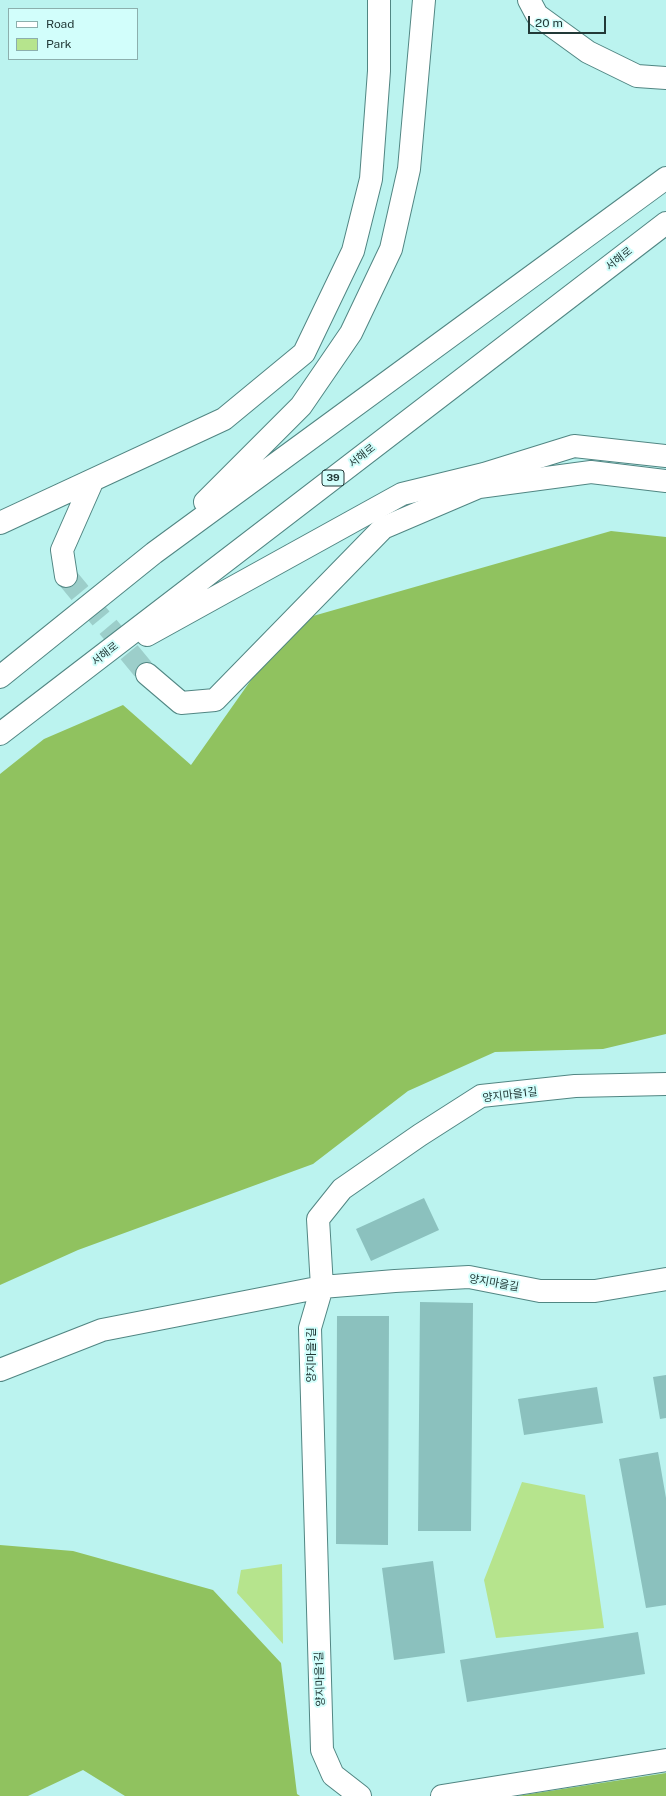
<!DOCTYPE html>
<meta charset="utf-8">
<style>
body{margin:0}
#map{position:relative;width:666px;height:1796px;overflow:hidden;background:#bbf3ef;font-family:"Public Sans",sans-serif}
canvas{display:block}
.legend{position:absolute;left:8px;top:8px;width:130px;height:52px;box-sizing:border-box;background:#d2fefb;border:1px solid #8cafad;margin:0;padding:5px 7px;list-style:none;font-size:12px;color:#223937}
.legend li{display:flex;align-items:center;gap:8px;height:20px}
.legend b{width:20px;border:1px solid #8cafad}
.scale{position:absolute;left:528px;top:16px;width:78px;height:18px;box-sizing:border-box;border:2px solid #223937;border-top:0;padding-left:5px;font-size:12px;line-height:14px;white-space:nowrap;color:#223937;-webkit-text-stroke:3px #d2fefb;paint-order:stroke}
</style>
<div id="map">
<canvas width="666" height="1796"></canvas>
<ul class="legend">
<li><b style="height:5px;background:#fff"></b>Road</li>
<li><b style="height:11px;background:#b6e48d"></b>Park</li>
</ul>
<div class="scale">20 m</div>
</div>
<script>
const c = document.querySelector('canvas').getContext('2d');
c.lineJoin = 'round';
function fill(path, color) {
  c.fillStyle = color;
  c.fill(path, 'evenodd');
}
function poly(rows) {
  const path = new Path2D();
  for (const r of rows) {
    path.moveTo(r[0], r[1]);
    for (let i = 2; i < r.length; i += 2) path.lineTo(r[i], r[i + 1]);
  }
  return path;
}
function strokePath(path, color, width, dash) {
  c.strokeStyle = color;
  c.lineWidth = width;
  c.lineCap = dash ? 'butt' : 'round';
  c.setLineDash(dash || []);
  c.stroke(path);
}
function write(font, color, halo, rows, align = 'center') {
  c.font = font + ' "Public Sans","Noto Sans KR",sans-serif';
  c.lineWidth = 4;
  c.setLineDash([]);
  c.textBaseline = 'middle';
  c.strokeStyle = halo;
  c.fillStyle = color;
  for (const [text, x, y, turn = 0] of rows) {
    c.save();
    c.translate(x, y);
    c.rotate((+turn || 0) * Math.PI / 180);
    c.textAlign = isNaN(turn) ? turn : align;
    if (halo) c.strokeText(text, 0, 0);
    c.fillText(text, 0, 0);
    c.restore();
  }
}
fill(poly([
 [522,1482,585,1495,604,1628,496,1638,484,1580],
 [282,1564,283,1644,237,1593,241,1570]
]), '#b6e48d');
fill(poly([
 [611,531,666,537,666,1034,603,1049,495,1052,408,1091,313,1164,78,1250,0,1285,0,774,44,739,123,705,191,765,292,622],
 [0,1545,73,1551,213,1590,281,1663,297,1794,300,1796,125,1796,83,1770,28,1796,0,1796],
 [666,1773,666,1796,517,1796]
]), '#90c25f');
fill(poly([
 [424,1198,439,1230,371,1261,356,1229],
 [420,1302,473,1303,471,1531,418,1531],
 [337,1316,389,1316,388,1545,336,1544],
 [666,1375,666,1418,660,1419,653,1377],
 [597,1387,603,1423,524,1435,518,1399],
 [658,1452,666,1498,666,1605,646,1608,619,1459],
 [433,1561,445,1653,394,1660,382,1568],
 [638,1632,645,1674,467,1702,460,1660]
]), '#8bc1be');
strokePath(poly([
 [66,576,147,674]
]), '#9cceca', 22, [22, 11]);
const street = poly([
 [0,523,224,419,304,353,353,251,371,179,379,71,379,0],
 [66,576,62,550,92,482],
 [147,674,181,703,215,700,383,528,479,487,591,472,666,481],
 [0,1370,102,1330,322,1287,395,1281,469,1277,540,1291,595,1291,666,1279],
 [360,1796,333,1775,322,1750,310,1328,322,1287,318,1219,342,1189,420,1135,481,1096,575,1086,666,1084],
 [442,1796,666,1760]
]);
const highway = poly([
 [529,0,537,15,588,52,637,76,666,78],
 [205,502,301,406,351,333,391,249,409,169,424,0],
 [147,635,402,494,484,474,574,446,666,456],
 [0,677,154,553,666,178],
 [0,734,666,223]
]);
strokePath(street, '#518683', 24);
strokePath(highway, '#518683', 24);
strokePath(street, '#fff', 22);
strokePath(highway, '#fff', 22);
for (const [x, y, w] of [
 [333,478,22]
]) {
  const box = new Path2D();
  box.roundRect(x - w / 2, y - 8, w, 16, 3);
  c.fillStyle = '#d2fefb';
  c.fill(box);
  strokePath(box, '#223937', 1);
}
write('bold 10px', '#223937', null, [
 ["39",333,478]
]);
write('11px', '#223937', '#d2fefb', [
 ["서해로",619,259,-38],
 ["서해로",362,456,-38],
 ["서해로",105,654,-38],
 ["양지마을1길",510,1095,-7],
 ["양지마을길",494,1283,10],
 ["양지마을1길",312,1355,-90],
 ["양지마을1길",320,1679,-92]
]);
</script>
